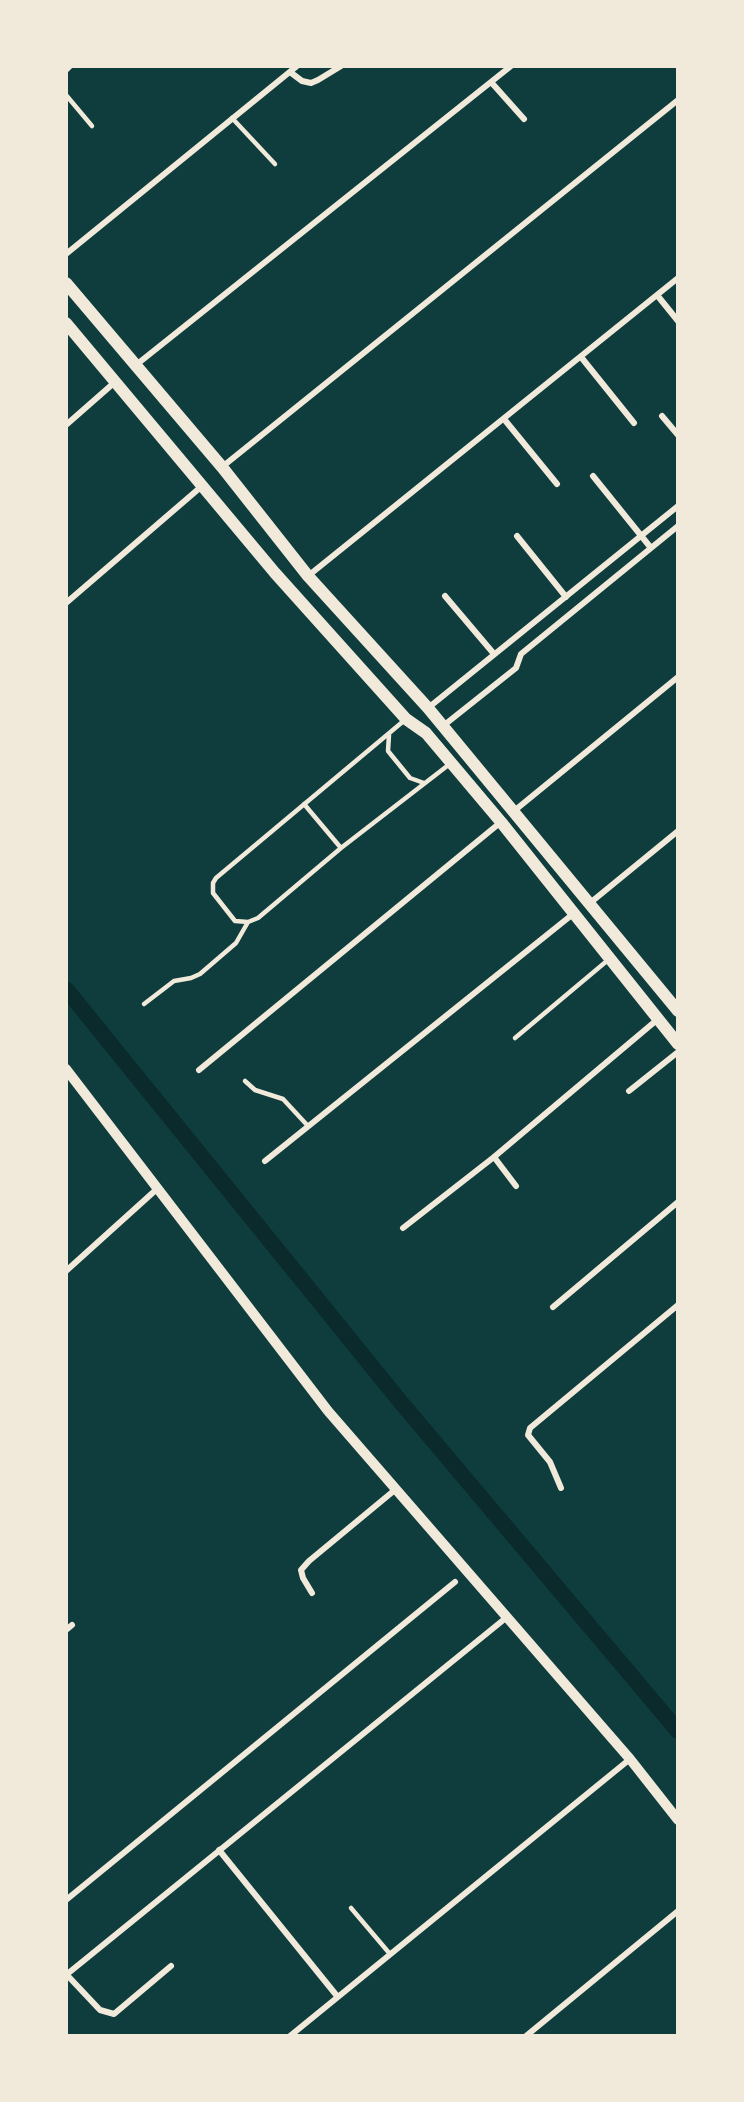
<!DOCTYPE html>
<style>
body{margin:0}
#map{position:relative;width:744px;height:2102px;overflow:hidden;background:#0f3d3e;font-family:"Varela Round",sans-serif}
canvas{display:block}
.frame{position:absolute;inset:0;border:68px solid #f1e9da;pointer-events:none}
</style>
<div id="map">
<canvas width="744" height="2102"></canvas>
<div class="frame"></div>
</div>
<script>
const c = document.querySelector('canvas').getContext('2d');
c.lineJoin = 'round';
function poly(rows) {
  const path = new Path2D();
  for (const r of rows) {
    path.moveTo(r[0], r[1]);
    for (let i = 2; i < r.length; i += 2) path.lineTo(r[i], r[i + 1]);
  }
  return path;
}
function strokePath(path, color, width, dash) {
  c.strokeStyle = color;
  c.lineWidth = width;
  c.lineCap = dash ? 'butt' : 'round';
  c.setLineDash(dash || []);
  c.stroke(path);
}
strokePath(poly([
 [66,989,399,1400,678,1731]
]), '#0a2a2b', 16);
strokePath(poly([
 [66,95,92,126],
 [232,118,275,164],
 [406,719,216,878,213,883,213,893,235,921,248,922,258,918,341,848,451,763],
 [389,735,388,751,410,778,424,783],
 [304,804,341,848],
 [144,1004,174,981,191,978,200,974,236,943,248,922],
 [515,1038,608,960],
 [245,1081,255,1090,283,1099,308,1126],
 [351,1908,390,1954]
]), '#f1e9da', 4.5);
strokePath(poly([
 [66,70,70,66],
 [290,72,302,81,311,83,318,80,341,66],
 [491,82,524,119],
 [66,254,297,66],
 [657,295,678,321],
 [581,357,634,423],
 [136,365,511,66],
 [662,416,678,435],
 [504,419,557,484],
 [66,425,115,382],
 [222,467,678,100],
 [593,476,651,548],
 [517,536,566,597],
 [308,576,678,278],
 [445,596,494,654],
 [66,603,202,486],
 [428,708,678,506],
 [443,726,516,668,521,654,678,526],
 [514,811,678,677],
 [590,903,678,831],
 [199,1070,501,822],
 [629,1091,678,1052],
 [494,1157,516,1186],
 [265,1161,573,914],
 [403,1228,494,1157,658,1019],
 [66,1271,158,1188],
 [553,1307,678,1202],
 [561,1488,550,1462,528,1435,530,1428,678,1305],
 [312,1593,303,1578,301,1570,309,1561,396,1489],
 [66,1630,72,1625],
 [219,1850,337,1996],
 [66,1900,455,1582],
 [66,1975,507,1617],
 [67,1975,100,2010,114,2014,171,1966],
 [290,2036,630,1759],
 [526,2036,678,1911]
]), '#f1e9da', 6);
strokePath(poly([
 [66,1069,328,1411,630,1759,678,1820]
]), '#f1e9da', 10);
strokePath(poly([
 [66,283,222,467,308,576,428,708,678,1011],
 [66,323,275,573,406,719,426,733,501,822,678,1044]
]), '#f1e9da', 12);
</script>
